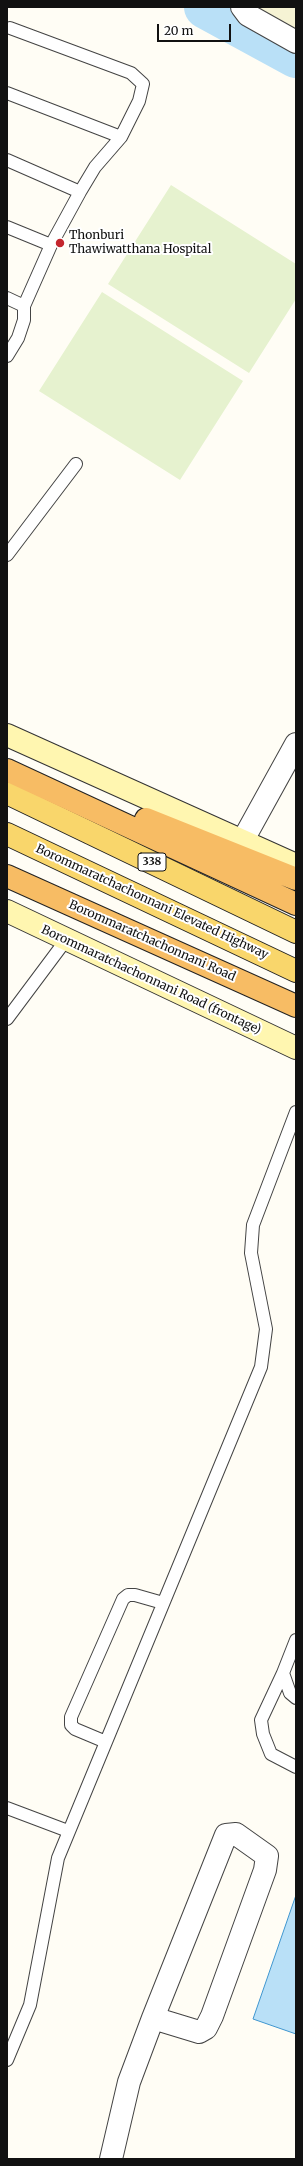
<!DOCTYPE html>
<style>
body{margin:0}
#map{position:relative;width:303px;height:2166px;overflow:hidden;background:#fffdf5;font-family:Merriweather,serif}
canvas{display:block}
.frame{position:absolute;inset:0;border:8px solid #111;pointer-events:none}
.scale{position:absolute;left:157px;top:24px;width:74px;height:18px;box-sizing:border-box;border:2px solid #111;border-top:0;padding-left:5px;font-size:12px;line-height:14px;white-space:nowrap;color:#111;-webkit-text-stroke:3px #fff;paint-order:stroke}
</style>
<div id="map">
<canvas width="303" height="2166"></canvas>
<div class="frame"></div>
<div class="scale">20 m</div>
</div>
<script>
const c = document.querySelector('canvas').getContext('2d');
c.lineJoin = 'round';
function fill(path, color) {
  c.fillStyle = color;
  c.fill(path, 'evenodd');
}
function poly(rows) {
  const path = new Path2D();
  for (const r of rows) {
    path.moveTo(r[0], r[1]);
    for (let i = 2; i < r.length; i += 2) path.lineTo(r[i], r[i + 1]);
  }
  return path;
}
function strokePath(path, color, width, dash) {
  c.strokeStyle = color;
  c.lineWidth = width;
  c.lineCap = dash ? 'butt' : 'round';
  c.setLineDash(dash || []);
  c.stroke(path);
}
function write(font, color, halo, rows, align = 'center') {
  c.font = font + ' Merriweather,serif';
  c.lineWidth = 4;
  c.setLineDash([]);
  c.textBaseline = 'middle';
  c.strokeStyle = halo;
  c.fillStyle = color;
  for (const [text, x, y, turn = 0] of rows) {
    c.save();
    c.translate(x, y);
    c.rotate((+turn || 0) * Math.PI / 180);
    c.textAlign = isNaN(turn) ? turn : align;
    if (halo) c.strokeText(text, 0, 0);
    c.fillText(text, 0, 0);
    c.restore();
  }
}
fill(poly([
 [241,7,296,7,296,36]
]), '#f6f3d4');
fill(poly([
 [171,185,296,264,296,299,249,373,108,284],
 [102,292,243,381,180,480,39,391]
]), '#e6f2cf');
const water = poly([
 [296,1895,296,2034,253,2019,296,1895]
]);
fill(water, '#b9e0f7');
strokePath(water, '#3f96cf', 1);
strokePath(poly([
 [206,7,296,56]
]), '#b9e0f7', 44);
const service = poly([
 [10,28,131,73,143,84,139,101,121,137,95,167,80,192,51,245,24,306],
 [7,93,121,137],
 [7,160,80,192],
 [7,227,51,245],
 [7,298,24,306,24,320,18,338,7,356],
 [7,555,76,464],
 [7,1019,66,940],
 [296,1640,283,1673,290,1693,296,1698],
 [283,1673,261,1720,263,1734,271,1754,296,1767],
 [106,1742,75,1729,71,1725,71,1717,123,1599,128,1595,135,1595,163,1603],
 [7,1808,68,1831],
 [7,2060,30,2005,58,1858,261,1367,266,1329,251,1253,253,1225,296,1112]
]);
const minor = poly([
 [242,7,248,15,296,42],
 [243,840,296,744],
 [111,2159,129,2082,153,2018,226,1835,236,1834,267,1856,265,1870,212,2016,206,2028,199,2032,153,2018]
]);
const secondary = poly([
 [7,735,296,865],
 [7,911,296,1048]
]);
const primary = poly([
 [7,793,296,932],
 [7,834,296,971]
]);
const trunk = poly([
 [7,770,296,904],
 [146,819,296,879],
 [7,876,296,1006]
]);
strokePath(service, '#444', 14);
strokePath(minor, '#444', 24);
strokePath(secondary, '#333', 24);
strokePath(primary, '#222', 24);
strokePath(trunk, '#222', 24);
strokePath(service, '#fff', 12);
strokePath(minor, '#fff', 22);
strokePath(secondary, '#fff6b0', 22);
strokePath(primary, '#f9d66b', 22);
strokePath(trunk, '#f7bc64', 22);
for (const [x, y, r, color] of [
 [60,243,5,"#c4262e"]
]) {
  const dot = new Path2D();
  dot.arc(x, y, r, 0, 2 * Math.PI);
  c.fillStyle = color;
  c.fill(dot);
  strokePath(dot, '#fff', 1.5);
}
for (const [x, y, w] of [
 [152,862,28]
]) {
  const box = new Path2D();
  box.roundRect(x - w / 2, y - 9, w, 18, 3);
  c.fillStyle = '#fff';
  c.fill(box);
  strokePath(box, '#111', 1);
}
write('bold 11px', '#111', null, [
 ["338",152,862]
]);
write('12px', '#111', '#fff', [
 ["Thonburi",69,236],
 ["Thawiwatthana Hospital",69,250]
], 'left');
write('12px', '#111', '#fff', [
 ["Borommaratchachonnani Elevated Highway",152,902,25],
 ["Borommaratchachonnani Road",152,941,24],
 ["Borommaratchachonnani Road (frontage)",151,980,25]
]);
</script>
